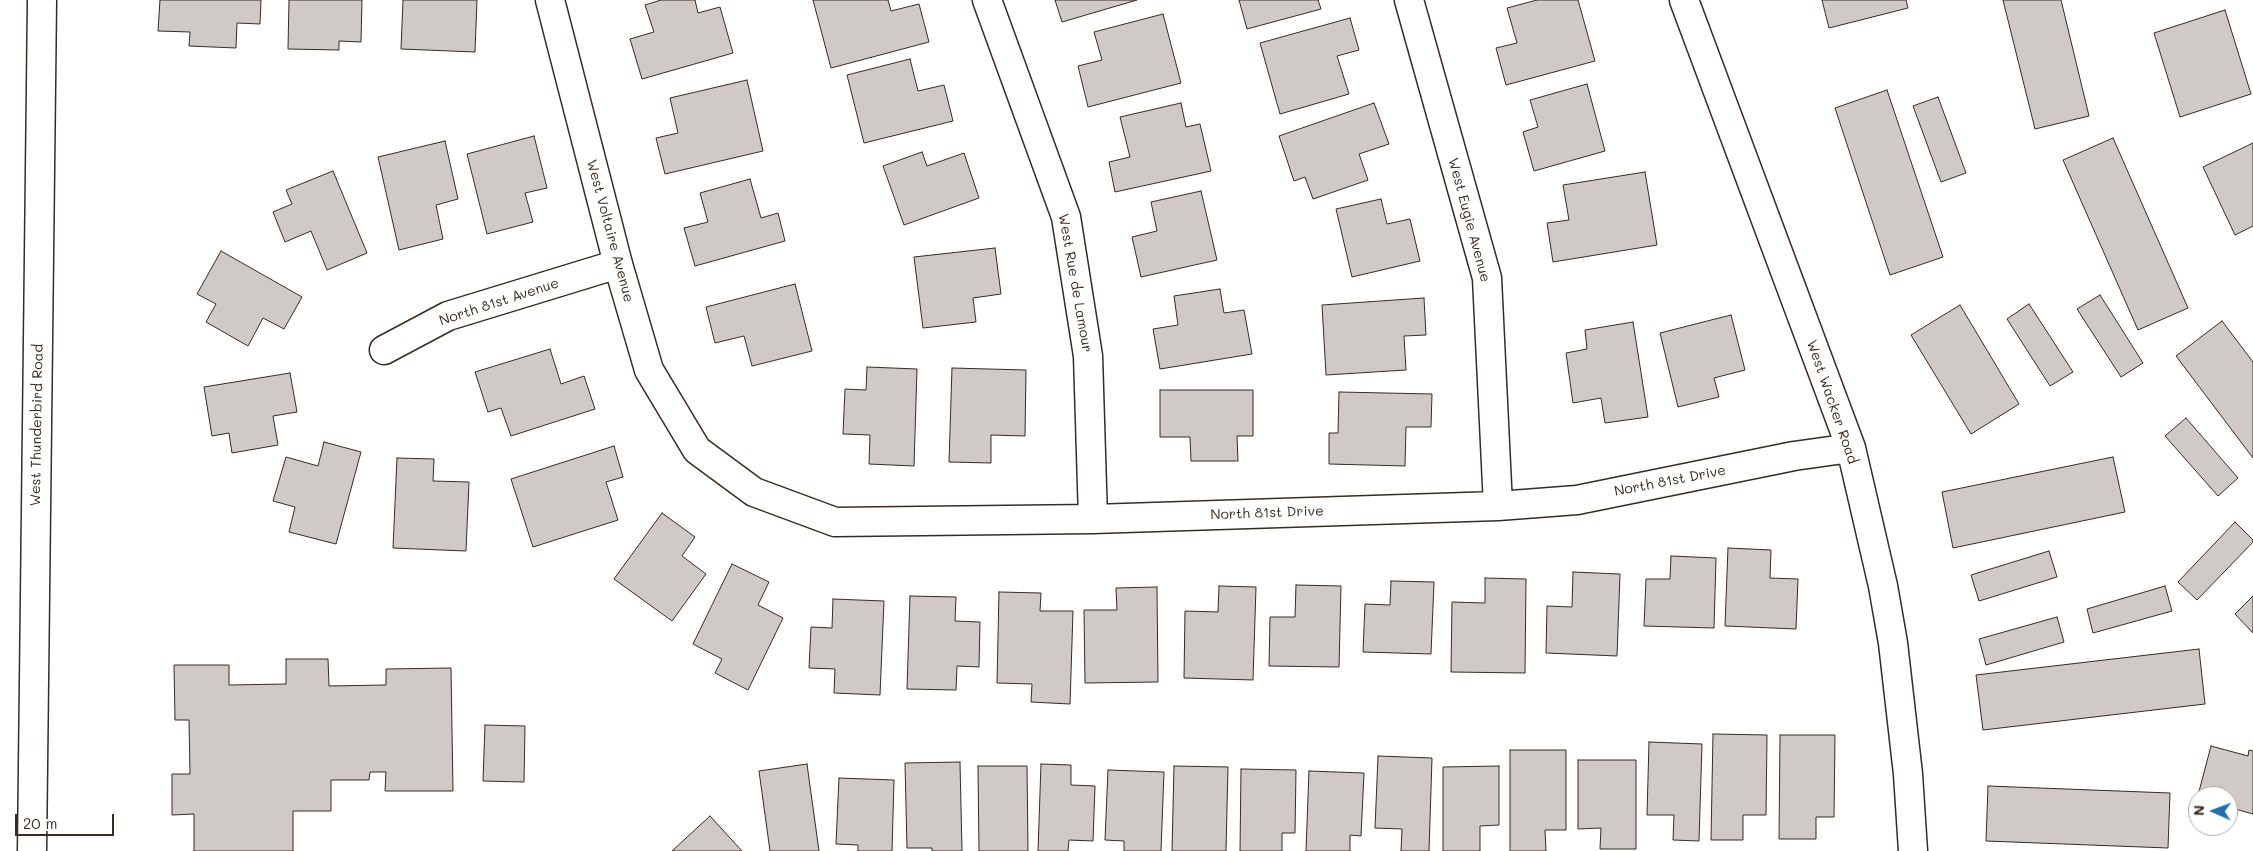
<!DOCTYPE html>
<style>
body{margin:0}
#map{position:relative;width:2253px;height:851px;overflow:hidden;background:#fff;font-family:Mali,sans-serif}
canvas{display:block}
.north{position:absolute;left:2188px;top:786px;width:50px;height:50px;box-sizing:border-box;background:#fff;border:1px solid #b1aaa5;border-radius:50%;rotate:272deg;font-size:14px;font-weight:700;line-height:20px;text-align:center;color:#3b2a1e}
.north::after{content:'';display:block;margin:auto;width:18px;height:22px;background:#1f6fb2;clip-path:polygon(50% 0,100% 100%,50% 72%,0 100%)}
.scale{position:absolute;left:15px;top:814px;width:99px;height:22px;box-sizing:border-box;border:2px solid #3b2a1e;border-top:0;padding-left:6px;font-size:15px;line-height:18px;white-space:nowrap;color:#3b2a1e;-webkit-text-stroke:4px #fff;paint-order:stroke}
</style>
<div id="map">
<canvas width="2253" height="851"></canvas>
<div class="north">N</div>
<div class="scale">20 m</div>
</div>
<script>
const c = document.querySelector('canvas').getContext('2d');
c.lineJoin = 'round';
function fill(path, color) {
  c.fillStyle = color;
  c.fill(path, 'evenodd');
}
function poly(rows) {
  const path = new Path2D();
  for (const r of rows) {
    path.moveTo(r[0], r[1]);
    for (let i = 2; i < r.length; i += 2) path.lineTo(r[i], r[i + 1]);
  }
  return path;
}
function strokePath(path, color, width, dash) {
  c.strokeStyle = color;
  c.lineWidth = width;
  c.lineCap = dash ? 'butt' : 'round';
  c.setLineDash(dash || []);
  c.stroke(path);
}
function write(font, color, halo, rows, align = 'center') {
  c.font = font + ' Mali,sans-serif';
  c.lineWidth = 5;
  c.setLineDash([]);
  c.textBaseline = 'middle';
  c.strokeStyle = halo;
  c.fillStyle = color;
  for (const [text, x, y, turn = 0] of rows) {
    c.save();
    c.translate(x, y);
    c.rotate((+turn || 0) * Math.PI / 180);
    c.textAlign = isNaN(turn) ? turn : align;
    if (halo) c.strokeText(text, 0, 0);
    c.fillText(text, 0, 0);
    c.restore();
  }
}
const building = poly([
 [160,0,261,0,260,24,237,23,236,48,189,46,190,32,158,31,160,0],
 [289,0,362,0,361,42,339,41,339,50,288,49,289,0],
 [403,0,477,0,475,52,401,49,403,0],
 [661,0,695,0,698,13,720,7,733,53,642,79,630,39,654,32,645,5,661,0],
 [813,0,888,0,891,11,919,4,929,42,831,68,813,0],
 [1055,0,1137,0,1062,22,1055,0],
 [1239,0,1318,0,1321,9,1247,29,1239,0],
 [1537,0,1578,0,1595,61,1506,85,1496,48,1517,43,1507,8,1537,0],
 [1822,0,1906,0,1908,8,1829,28,1822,0],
 [2003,0,2061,0,2089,116,2035,129,2003,0],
 [2225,10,2251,94,2180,117,2154,33,2225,10],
 [1163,14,1181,83,1088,107,1078,66,1102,60,1094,32,1163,14],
 [1350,18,1359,50,1337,56,1349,94,1280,114,1260,43,1350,18],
 [910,59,918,91,944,85,953,121,864,143,847,75,910,59],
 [747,80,763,151,665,174,656,138,678,133,670,98,747,80],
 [1587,84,1605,151,1534,171,1523,132,1538,127,1530,100,1587,84],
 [1887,90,1943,257,1890,275,1835,108,1887,90],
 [1938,97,1966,173,1941,182,1913,106,1938,97],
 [1181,103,1186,127,1200,124,1211,171,1115,192,1109,162,1130,157,1120,117,1181,103],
 [1374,103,1389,144,1359,154,1368,180,1313,199,1305,177,1294,181,1279,136,1374,103],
 [534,136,547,188,525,193,533,222,487,234,467,154,534,136],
 [2113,138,2188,308,2138,330,2063,160,2113,138],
 [445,141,458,199,436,205,443,239,399,250,378,157,445,141],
 [2253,143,2253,226,2235,235,2203,167,2253,143],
 [922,152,927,166,964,153,979,198,904,225,883,166,922,152],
 [333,171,367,253,327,270,311,231,285,242,273,212,292,204,286,190,333,171],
 [1645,172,1657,245,1553,262,1547,223,1569,220,1563,185,1645,172],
 [750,179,761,218,778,213,785,241,695,266,684,228,708,222,700,193,750,179],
 [1201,191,1217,260,1141,277,1132,237,1157,231,1151,202,1201,191],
 [1381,199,1387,224,1410,219,1420,261,1352,277,1336,209,1381,199],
 [995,248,1001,294,973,298,976,322,923,328,914,257,995,248],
 [221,251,302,297,284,329,263,318,248,346,206,322,216,304,197,294,221,251],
 [795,284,812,351,752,366,744,336,715,343,706,307,795,284],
 [1220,289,1224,313,1244,310,1252,354,1160,369,1153,329,1178,325,1174,296,1220,289],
 [2100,295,2143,363,2121,377,2077,309,2100,295],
 [1424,298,1426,335,1404,336,1406,370,1326,375,1322,305,1424,298],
 [2029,304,2073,372,2050,386,2007,319,2029,304],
 [1960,305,2019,404,1971,434,1911,335,1960,305],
 [1731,315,1745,370,1714,378,1719,397,1678,407,1660,333,1731,315],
 [2222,321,2253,362,2253,458,2176,356,2222,321],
 [1633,322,1648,417,1605,423,1601,398,1573,403,1566,353,1587,349,1585,330,1633,322],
 [550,349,561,384,584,376,595,409,511,436,501,408,488,412,475,372,550,349],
 [867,367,917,369,914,466,869,464,870,435,843,434,845,389,866,390,867,367],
 [952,368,1026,370,1025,436,991,435,991,463,949,462,952,368],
 [290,373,297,412,273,416,278,445,232,453,229,433,212,436,204,387,290,373],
 [1160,390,1253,390,1253,436,1237,436,1238,461,1191,461,1190,437,1160,437,1160,390],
 [1339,392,1432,394,1431,427,1406,427,1405,466,1329,464,1329,433,1338,433,1339,392],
 [2186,418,2238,478,2218,496,2165,436,2186,418],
 [324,442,361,452,336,544,289,532,295,507,273,501,286,457,318,466,324,442],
 [614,446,623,477,606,482,618,520,533,547,511,479,614,446],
 [2113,457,2125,512,1953,548,1942,492,2113,457],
 [397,458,434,459,433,481,469,482,466,551,393,548,397,458],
 [662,513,695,537,682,556,706,574,672,621,614,579,662,513],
 [2235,522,2253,540,2253,542,2197,600,2178,582,2235,522],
 [1728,548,1771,550,1770,578,1798,579,1796,629,1725,626,1728,548],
 [2049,551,2057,577,1979,601,1971,575,2049,551],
 [1671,556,1716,558,1714,628,1644,626,1646,579,1670,579,1671,556],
 [732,564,769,582,758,605,783,618,748,690,715,673,722,659,693,644,732,564],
 [1573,572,1620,574,1617,656,1546,653,1547,606,1572,607,1573,572],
 [1485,578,1526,579,1525,673,1451,672,1452,602,1485,603,1485,578],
 [1391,581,1434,582,1431,654,1363,652,1365,604,1390,605,1391,581],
 [1296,585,1341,586,1339,667,1269,666,1270,617,1295,617,1296,585],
 [1219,586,1256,587,1253,680,1184,678,1185,611,1218,612,1219,586],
 [2165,586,2172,611,2093,633,2087,609,2165,586],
 [1157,587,1158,682,1085,683,1084,610,1117,610,1116,588,1157,587],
 [999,592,1041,593,1040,611,1073,611,1070,704,1031,702,1032,684,997,683,999,592],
 [910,596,956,597,955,621,980,622,979,667,957,666,956,690,907,689,910,596],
 [2253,596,2253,633,2235,614,2253,596],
 [833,599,884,601,880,695,834,693,835,669,809,668,811,627,832,628,833,599],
 [2057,617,2064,642,1986,665,1979,639,2057,617],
 [2199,649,2205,704,1983,730,1976,675,2199,649],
 [286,659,328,659,329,686,386,685,386,669,451,668,453,791,385,791,386,772,370,772,369,780,331,780,331,811,293,811,293,851,194,851,194,814,172,815,172,774,190,774,189,720,175,720,174,665,229,665,229,685,286,684,286,659],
 [485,725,525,726,524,782,483,781,485,725],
 [1713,734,1767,735,1766,815,1743,815,1743,840,1711,840,1713,734],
 [1780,735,1835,735,1834,817,1816,817,1816,839,1779,839,1780,735],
 [1649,742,1702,744,1699,841,1673,840,1674,815,1647,815,1649,742],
 [2211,746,2248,756,2249,750,2253,751,2253,814,2228,807,2228,796,2198,796,2197,799,2211,746],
 [1510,750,1566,750,1566,830,1545,830,1546,851,1510,851,1510,750],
 [1378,756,1432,758,1429,851,1401,851,1402,829,1375,828,1378,756],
 [1578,760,1636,760,1636,849,1600,849,1601,828,1578,829,1578,760],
 [960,762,962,851,932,851,932,848,907,848,905,763,960,762],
 [807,764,819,851,770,851,759,771,807,764],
 [1041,764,1071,765,1071,785,1095,786,1093,841,1069,840,1068,851,1038,851,1041,764],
 [978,766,1027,766,1028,851,979,851,978,766],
 [1174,766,1228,767,1226,851,1172,851,1174,766],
 [1499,766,1499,825,1480,826,1480,851,1443,851,1443,767,1499,766],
 [1241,769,1296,770,1295,833,1282,833,1282,851,1240,851,1241,769],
 [1108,770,1164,772,1161,851,1124,851,1124,841,1105,840,1108,770],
 [1309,771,1364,773,1361,836,1350,835,1350,851,1306,851,1309,771],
 [839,778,894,780,892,851,858,851,858,845,836,844,839,778],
 [1988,786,2170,793,2168,848,1986,841,1988,786],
 [710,816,742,851,672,851,710,816]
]);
fill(building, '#cfcac7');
strokePath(building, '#3b2a1e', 1);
const street = poly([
 [550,0,618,264,649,370,697,450,754,492,835,522,1093,519,1498,506,1577,500,1794,456,1851,448],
 [987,0,1066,217,1088,356,1093,519],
 [1409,0,1487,278,1498,506],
 [1684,0,1851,448,1883,586,1893,643,1908,774,1913,851],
 [384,350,448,316,618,264]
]);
const secondary = poly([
 [32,851,42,0]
]);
strokePath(street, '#3b2a1e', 31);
strokePath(secondary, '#3b2a1e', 31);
strokePath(street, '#fff', 28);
strokePath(secondary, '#fff', 28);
write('14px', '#3b2a1e', '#fff', [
 ["West Eugie Avenue",1469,220,75],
 ["West Voltaire Avenue",610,231,75],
 ["West Rue de Lamour",1075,283,80],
 ["North 81st Avenue",499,302,-18],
 ["West Wacker Road",1832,402,71],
 ["West Thunderbird Road",37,425,-89],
 ["North 81st Drive",1670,481,-11],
 ["North 81st Drive",1267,513,-2]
]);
</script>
